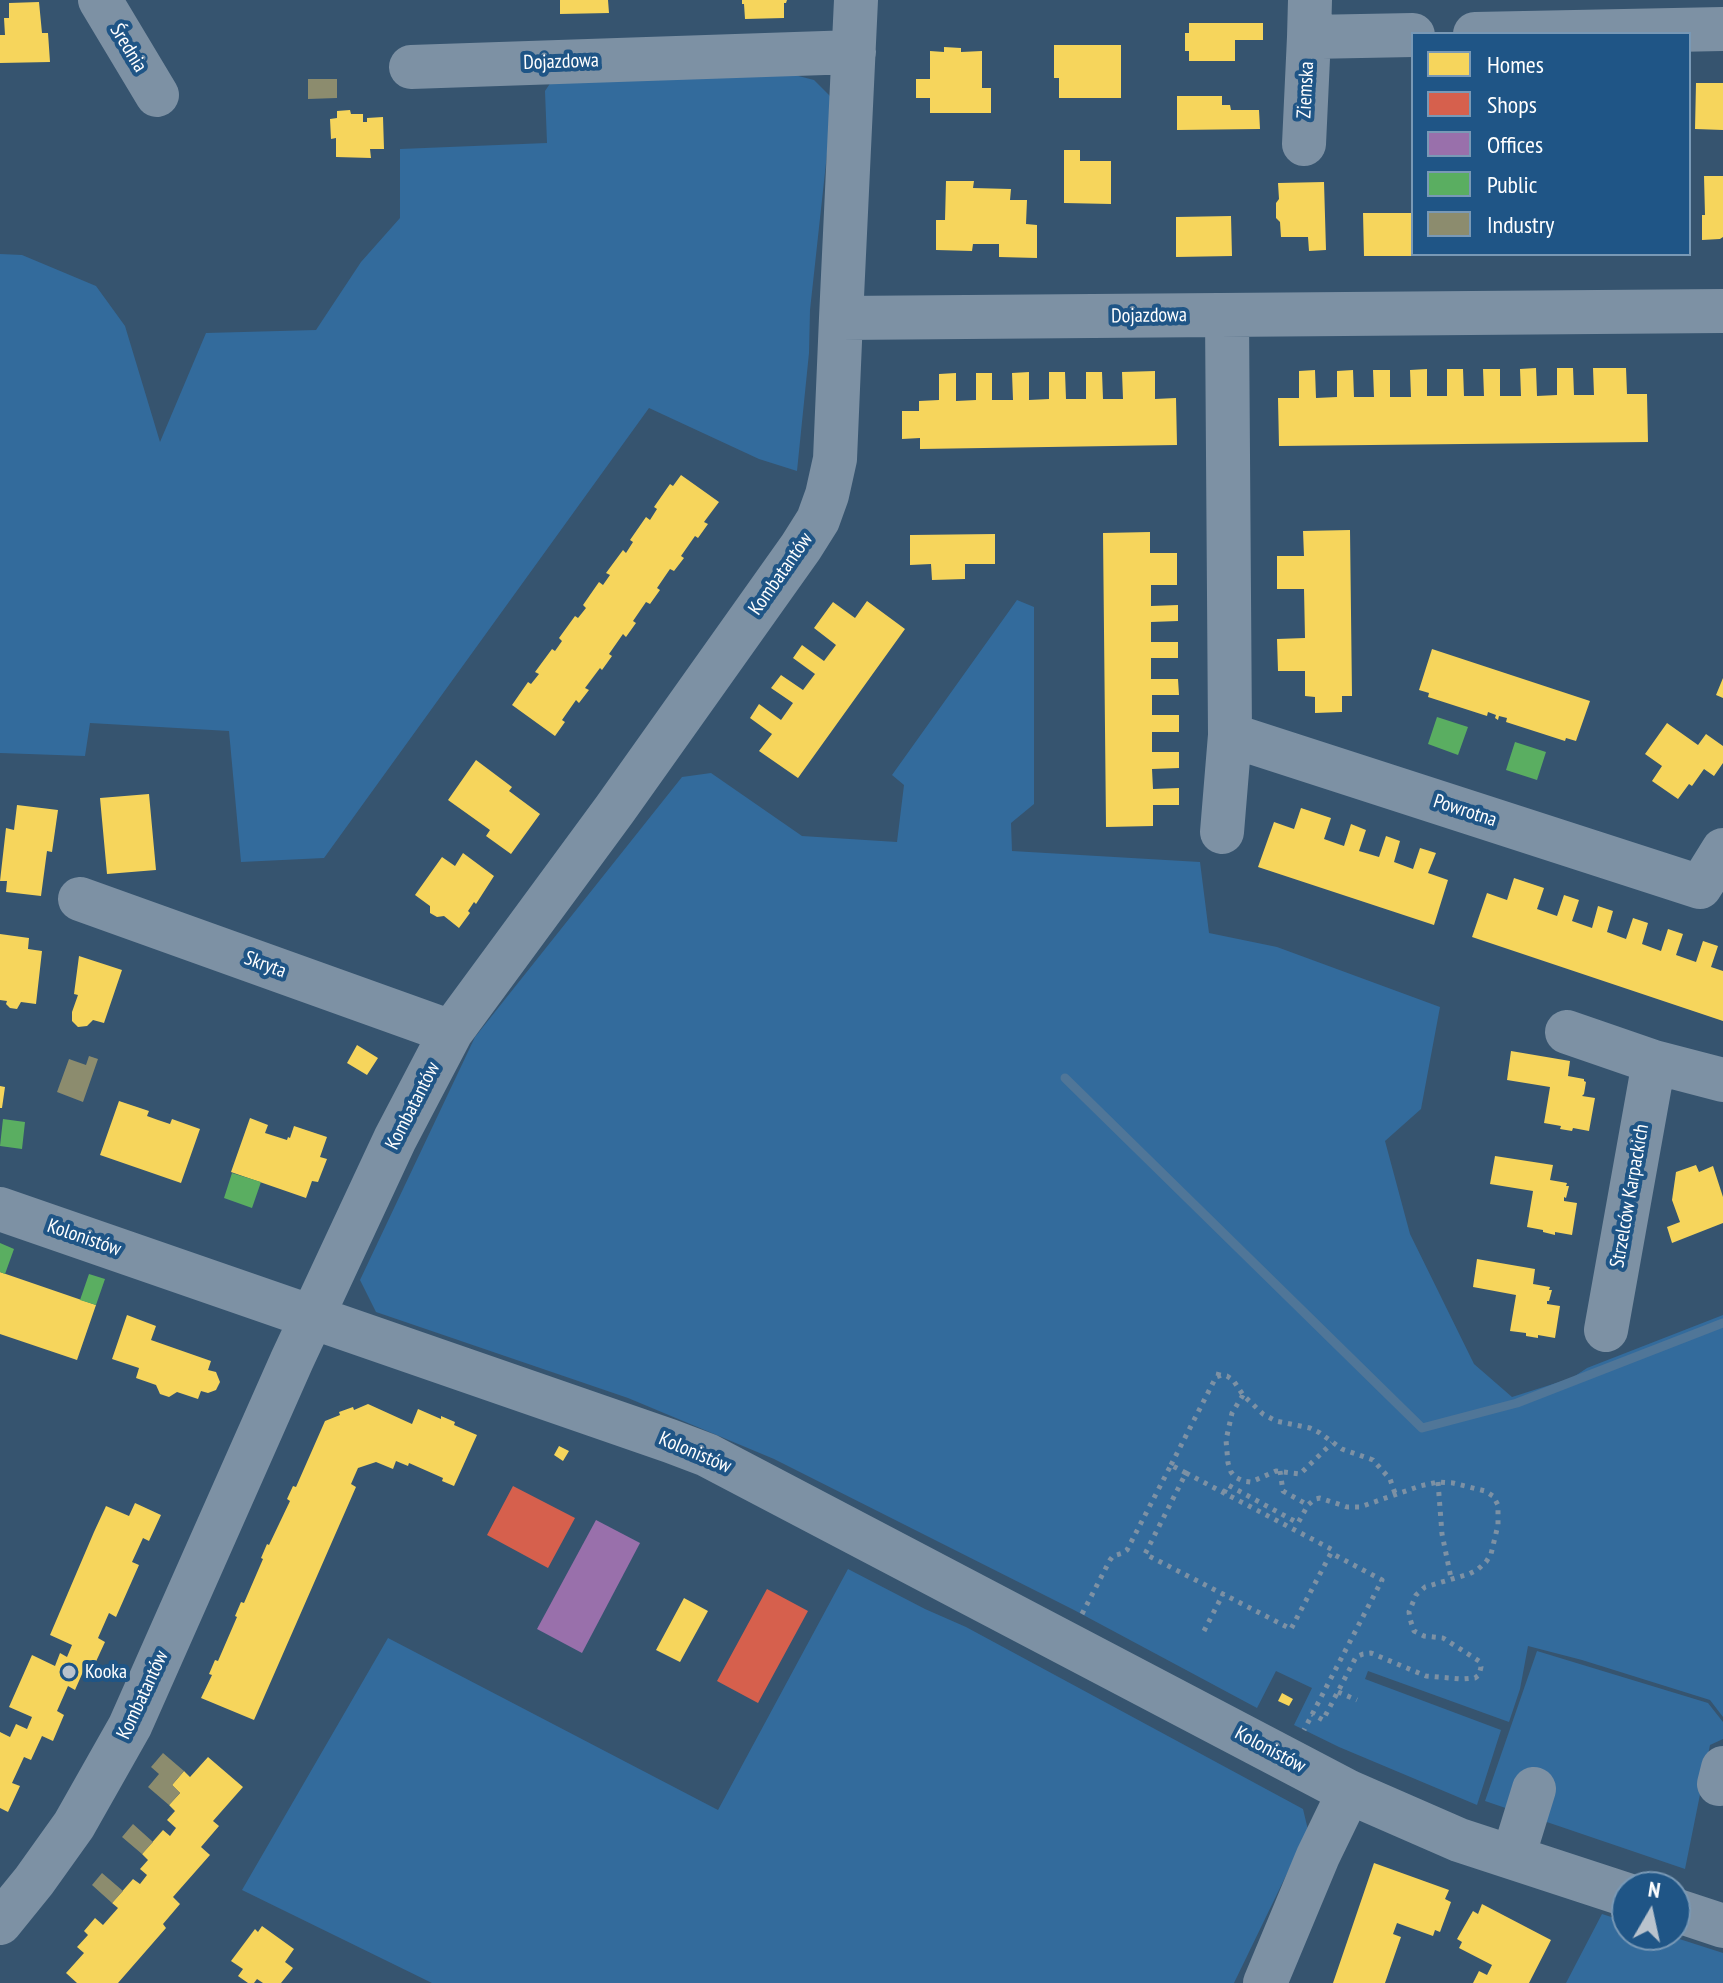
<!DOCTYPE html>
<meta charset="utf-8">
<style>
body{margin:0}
#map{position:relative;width:1723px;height:1983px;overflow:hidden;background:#36546f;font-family:"PT Sans Narrow",sans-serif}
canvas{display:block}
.legend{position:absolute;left:1411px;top:32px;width:280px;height:224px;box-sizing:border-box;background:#1f5586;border:2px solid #7999b6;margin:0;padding:10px 14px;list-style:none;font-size:24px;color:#fff}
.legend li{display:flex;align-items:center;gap:16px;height:40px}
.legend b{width:40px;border:2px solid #7999b6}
.north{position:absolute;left:1611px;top:1871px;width:80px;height:80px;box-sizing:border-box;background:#1f5586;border:2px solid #7999b6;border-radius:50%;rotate:9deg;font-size:22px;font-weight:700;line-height:32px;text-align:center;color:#fff}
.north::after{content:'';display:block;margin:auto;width:28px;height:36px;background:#b9c3cd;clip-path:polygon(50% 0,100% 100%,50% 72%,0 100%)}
</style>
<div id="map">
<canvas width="1723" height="1983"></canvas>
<ul class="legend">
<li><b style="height:22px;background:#f6d55c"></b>Homes</li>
<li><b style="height:22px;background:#d6604d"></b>Shops</li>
<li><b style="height:22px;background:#9970ab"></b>Offices</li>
<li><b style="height:22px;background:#5aae61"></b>Public</li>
<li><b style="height:22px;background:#8c8c6e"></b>Industry</li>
</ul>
<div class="north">N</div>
</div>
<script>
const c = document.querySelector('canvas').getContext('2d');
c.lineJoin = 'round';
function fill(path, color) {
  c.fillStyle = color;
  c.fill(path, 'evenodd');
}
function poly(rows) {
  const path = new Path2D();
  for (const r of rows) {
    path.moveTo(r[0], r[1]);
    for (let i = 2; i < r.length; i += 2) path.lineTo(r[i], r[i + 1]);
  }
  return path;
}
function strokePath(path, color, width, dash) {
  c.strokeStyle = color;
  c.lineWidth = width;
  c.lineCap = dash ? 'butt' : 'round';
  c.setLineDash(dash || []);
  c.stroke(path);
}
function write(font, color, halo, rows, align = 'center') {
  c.font = font + ' "PT Sans Narrow",sans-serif';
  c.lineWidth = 8;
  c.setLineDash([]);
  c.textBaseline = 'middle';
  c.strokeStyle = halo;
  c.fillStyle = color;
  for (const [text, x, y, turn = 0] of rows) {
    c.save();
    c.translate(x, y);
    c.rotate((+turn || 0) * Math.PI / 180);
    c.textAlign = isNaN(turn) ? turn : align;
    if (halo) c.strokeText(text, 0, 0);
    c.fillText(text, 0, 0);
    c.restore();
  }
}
fill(poly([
 [779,71,814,80,833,99,810,310,809,353,797,471,759,459,649,408,324,858,241,862,229,731,90,723,85,756,0,753,0,254,22,255,96,286,125,326,160,442,206,333,316,330,361,262,400,218,400,149,547,143,545,91,553,79],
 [1017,600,1034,607,1034,804,1011,823,1012,851,1200,862,1209,933,1277,947,1440,1007,1421,1109,1385,1141,1410,1234,1474,1364,1512,1397,1572,1378,1587,1368,1723,1315,1723,1717,1710,1700,1582,1660,1528,1646,1520,1689,1509,1722,1368,1671,1365,1679,1501,1730,1477,1805,1339,1747,1294,1725,1312,1688,1276,1671,1257,1708,1074,1610,774,1459,628,1398,376,1312,360,1280,475,1037,682,777,711,773,802,836,897,842,904,785,892,775],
 [848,1569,925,1609,966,1627,1303,1809,1308,1830,1234,1983,432,1983,242,1890,388,1638,718,1810],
 [1537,1651,1708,1703,1723,1722,1723,1739,1710,1745,1685,1869,1485,1801],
 [1602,1914,1627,1922,1627,1935,1667,1935,1723,1953,1723,1983,1566,1983]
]), '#336b9c');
fill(poly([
 [560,0,608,0,609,13,560,14],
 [742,0,787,0,786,3,784,3,784,18,745,19,744,4,742,4],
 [39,2,42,33,48,33,50,62,0,63,0,35,5,35,4,18,9,18,9,3],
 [1189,23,1263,23,1263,40,1235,40,1235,61,1189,61,1189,51,1185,51,1185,33,1189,33],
 [1054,45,1121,45,1121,98,1059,98,1059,78,1054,78],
 [944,47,961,48,961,52,982,51,982,88,991,88,991,113,930,113,930,98,916,98,916,79,930,79,930,51,944,52],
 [1696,83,1723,83,1723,130,1695,129],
 [1177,96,1222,96,1222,105,1230,105,1231,110,1259,110,1260,129,1177,130],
 [350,110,351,114,363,114,363,122,367,122,367,118,383,117,384,149,370,149,371,158,336,157,336,138,331,139,330,119,337,118,337,111],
 [1064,150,1080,150,1080,161,1111,161,1111,204,1064,203],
 [1704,176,1723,176,1723,237,1720,239,1702,240,1702,215,1705,215],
 [946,181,974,181,973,188,1011,189,1010,200,1027,200,1026,224,1037,225,1037,258,999,257,999,244,973,244,972,251,936,250,936,220,945,220],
 [1324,182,1326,250,1309,251,1308,237,1281,237,1280,222,1276,218,1276,203,1279,199,1278,183],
 [1363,213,1411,213,1413,244,1411,244,1411,256,1364,256],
 [1231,216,1232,256,1176,257,1176,217],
 [1536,368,1537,396,1557,395,1557,368,1573,368,1574,395,1594,395,1593,368,1626,368,1627,394,1647,394,1648,442,1279,446,1278,398,1299,398,1299,371,1315,370,1316,398,1337,397,1337,371,1353,370,1354,397,1374,397,1373,370,1390,370,1390,397,1411,397,1410,370,1427,369,1427,396,1447,396,1447,369,1463,369,1464,396,1484,396,1483,369,1500,369,1500,396,1521,396,1520,369],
 [1155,371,1155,399,1176,398,1177,445,920,449,920,438,902,439,902,411,919,411,919,401,939,400,939,374,956,373,956,401,976,400,976,373,992,373,992,400,1013,400,1012,373,1029,372,1029,400,1049,399,1049,372,1065,372,1066,399,1086,399,1086,372,1102,372,1103,399,1123,399,1122,372],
 [681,475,719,502,704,522,708,524,698,538,695,536,681,556,684,558,674,571,670,569,657,588,660,590,650,604,646,602,633,621,636,623,626,637,623,634,609,654,612,656,602,670,600,668,585,688,589,690,579,703,576,700,562,720,565,722,555,736,512,705,528,682,531,684,539,674,535,672,552,649,555,651,562,641,559,638,575,616,578,618,586,608,583,605,599,582,603,585,610,575,606,573,623,550,626,553,633,542,630,540,646,517,650,520,657,509,654,507,670,484,673,486],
 [1350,530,1352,696,1342,696,1342,712,1315,713,1315,697,1305,696,1305,671,1278,671,1277,639,1305,638,1304,589,1277,589,1277,556,1304,556,1303,531],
 [1150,532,1150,553,1177,553,1177,585,1151,585,1151,606,1178,605,1178,621,1151,622,1151,642,1178,642,1178,658,1151,658,1151,679,1178,679,1179,695,1152,695,1152,715,1179,715,1179,732,1152,732,1152,752,1179,752,1179,768,1152,769,1153,789,1179,788,1179,805,1153,805,1153,826,1106,827,1103,533],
 [995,534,995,564,965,564,965,579,932,580,931,564,910,565,910,535],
 [867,601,905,629,798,778,759,751,772,734,750,718,759,704,781,720,793,703,771,688,781,675,803,690,815,674,793,658,802,645,824,661,836,645,814,628,833,602,855,618],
 [1432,649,1590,701,1576,741,1566,738,1565,741,1506,722,1507,718,1499,716,1498,720,1495,718,1496,715,1488,712,1487,716,1428,697,1429,693,1419,690],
 [1723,678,1723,698,1716,695],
 [1667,723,1698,745,1706,734,1723,746,1723,763,1714,776,1704,769,1692,786,1689,784,1678,799,1652,781,1662,766,1645,754],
 [476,760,512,787,509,791,540,814,511,854,486,836,490,830,448,800],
 [149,794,156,870,107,874,100,798],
 [17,805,58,810,52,852,47,851,41,896,6,892,7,881,0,881,6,828,14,830],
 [1301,808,1331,818,1324,839,1344,846,1351,824,1366,830,1359,851,1379,857,1386,836,1400,841,1394,862,1413,869,1420,848,1436,853,1428,873,1448,880,1434,925,1258,867,1274,822,1294,829],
 [463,853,494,876,476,904,474,902,468,911,470,913,459,928,444,916,437,917,430,913,430,906,415,895,442,857,455,866],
 [1514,878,1544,888,1537,909,1557,916,1564,895,1579,900,1572,921,1592,928,1598,906,1613,911,1607,932,1626,939,1633,918,1648,923,1642,944,1661,951,1668,929,1683,934,1676,955,1696,962,1703,941,1718,946,1711,967,1723,971,1723,1021,1472,937,1487,893,1507,900],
 [0,934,29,938,28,949,42,951,36,1004,21,1002,17,1009,10,1008,6,1004,7,1001,0,1000],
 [79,956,122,970,104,1023,93,1020,87,1026,78,1027,72,1021,72,1012,78,995,74,994],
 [357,1045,378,1058,367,1075,347,1063],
 [1511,1051,1570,1061,1568,1076,1584,1079,1584,1081,1586,1082,1584,1094,1582,1096,1595,1098,1589,1131,1573,1128,1572,1131,1560,1129,1561,1126,1544,1123,1550,1087,1507,1080],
 [0,1086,5,1087,2,1108,0,1108],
 [119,1101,149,1111,147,1116,158,1120,170,1124,172,1119,200,1129,181,1183,100,1155],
 [250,1118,268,1125,265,1133,287,1140,288,1137,290,1138,294,1126,327,1137,320,1157,327,1159,318,1182,312,1181,306,1198,231,1172],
 [1495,1156,1553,1165,1550,1180,1567,1183,1566,1186,1569,1186,1566,1198,1564,1197,1564,1201,1577,1203,1572,1235,1555,1232,1555,1235,1543,1232,1543,1230,1527,1227,1533,1191,1490,1184],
 [1696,1165,1699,1172,1713,1166,1723,1197,1723,1223,1672,1243,1667,1227,1680,1222,1672,1200,1676,1172],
 [1477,1259,1535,1269,1533,1284,1550,1287,1549,1290,1552,1290,1549,1301,1547,1301,1547,1304,1560,1306,1555,1338,1538,1335,1538,1338,1526,1336,1526,1333,1510,1331,1516,1295,1473,1287],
 [0,1272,96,1305,77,1360,0,1334],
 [127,1315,156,1326,151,1340,211,1361,208,1370,216,1372,220,1382,216,1390,208,1393,201,1391,198,1399,177,1392,169,1397,160,1394,156,1385,136,1378,139,1368,112,1359],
 [368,1404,412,1424,418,1409,441,1419,441,1416,455,1422,454,1425,477,1435,454,1486,442,1481,443,1478,409,1463,408,1466,396,1461,393,1469,376,1462,358,1468,351,1484,356,1487,254,1720,201,1698,212,1675,209,1674,215,1660,218,1661,237,1617,235,1616,241,1602,244,1603,263,1559,261,1558,267,1544,269,1545,290,1501,287,1499,293,1486,296,1487,325,1421,340,1415,339,1412,353,1407,354,1410],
 [559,1446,569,1451,563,1461,554,1455],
 [135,1503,161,1515,149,1541,143,1538,132,1562,139,1565,116,1617,109,1613,98,1638,105,1642,93,1668,86,1665,75,1690,68,1686,57,1711,64,1715,53,1741,42,1736,31,1760,24,1757,12,1783,20,1786,8,1812,0,1808,0,1732,10,1737,16,1724,27,1729,32,1717,9,1707,32,1655,55,1666,60,1653,67,1657,72,1645,50,1635,94,1532,106,1506,129,1516],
 [684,1598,708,1611,680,1662,656,1650],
 [1282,1693,1293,1699,1289,1706,1278,1701],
 [208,1757,243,1787,213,1821,219,1826,201,1847,210,1855,173,1897,180,1904,163,1924,166,1928,118,1983,77,1983,66,1973,84,1953,77,1947,88,1935,84,1931,95,1918,103,1925,118,1908,112,1903,133,1879,140,1884,147,1875,140,1869,148,1860,142,1854,163,1830,170,1836,176,1828,167,1820,175,1811,169,1805,180,1793,172,1785,184,1771,190,1777],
 [1374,1863,1449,1890,1445,1899,1451,1902,1440,1932,1435,1930,1433,1936,1397,1923,1393,1934,1401,1937,1385,1983,1333,1983],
 [1482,1904,1551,1940,1529,1983,1473,1983,1479,1971,1487,1975,1492,1965,1459,1948,1462,1942,1457,1939,1473,1911,1478,1914],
 [262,1926,294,1949,285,1962,293,1968,281,1983,263,1983,257,1979,254,1983,248,1983,238,1976,243,1969,231,1961,255,1929,258,1932]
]), '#f6d55c');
fill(poly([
 [513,1486,575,1518,548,1568,487,1535],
 [767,1589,808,1611,758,1703,717,1681]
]), '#d6604d');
fill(poly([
 [596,1520,640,1543,582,1653,537,1629]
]), '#9970ab');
fill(poly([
 [1437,717,1468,727,1458,755,1428,744],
 [1515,742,1546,752,1537,780,1506,770],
 [3,1119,25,1122,22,1149,0,1146],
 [232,1173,261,1182,252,1208,224,1198],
 [0,1243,14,1249,5,1274,0,1272],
 [89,1274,105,1279,96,1305,80,1300]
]), '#5aae61');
fill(poly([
 [308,79,337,79,337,98,308,99],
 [89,1056,98,1059,83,1102,57,1092,69,1059,86,1065],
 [163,1753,184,1771,172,1785,180,1793,169,1805,148,1787,159,1774,151,1767],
 [133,1824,153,1842,142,1854,122,1837],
 [102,1873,123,1891,112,1903,92,1885]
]), '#8c8c6e');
strokePath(poly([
 [1065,1078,1422,1428,1517,1403,1723,1323]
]), '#507698', 9);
strokePath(poly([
 [1218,1376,1220,1367],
 [1243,1395,1232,1413,1226,1440,1228,1463,1231,1472,1235,1477,1243,1481,1251,1482,1276,1471,1300,1474,1332,1443],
 [1171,1465,1216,1377,1222,1375,1227,1376,1233,1380,1243,1395,1263,1414,1276,1421,1310,1428,1320,1433,1342,1449,1373,1460,1390,1479,1396,1496],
 [1280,1471,1283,1491,1308,1505],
 [1186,1473,1333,1550,1331,1553],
 [1438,1482,1442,1534,1451,1578],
 [1224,1493,1228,1485,1298,1523,1308,1505,1315,1499,1320,1498,1347,1507,1360,1507,1420,1486,1438,1482,1453,1483,1485,1491,1493,1496,1498,1505,1498,1525,1491,1554,1486,1562,1477,1570,1469,1574,1425,1587,1416,1595,1409,1612,1410,1619,1414,1631,1424,1636,1443,1638,1479,1661,1481,1667,1479,1675,1475,1678,1462,1679,1426,1676,1371,1653,1363,1654,1356,1657,1323,1720,1312,1714],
 [1082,1614,1110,1560,1113,1556,1123,1553,1127,1550,1171,1465,1186,1473,1145,1554,1291,1629,1331,1553,1382,1580,1304,1730],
 [1204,1631,1223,1594],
 [1338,1692,1357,1700]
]), '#7d91a4', 5, [4, 6]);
strokePath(poly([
 [100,0,157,95],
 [856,0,841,318,1723,311],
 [1310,0,1309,37,1413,35],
 [1475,34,1723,29],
 [411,67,854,52],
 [1304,144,1309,37],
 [1227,315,1230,735,1700,887,1723,850],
 [1222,832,1230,735],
 [80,899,451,1032],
 [1567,1032,1654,1062,1723,1080],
 [0,1209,670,1441,707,1455,1349,1792,1459,1840,1627,1895],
 [1606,1330,1654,1062],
 [1719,1784,1723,1768],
 [1513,1857,1534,1789],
 [1675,1910,1723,1926],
 [0,1923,34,1881,74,1825,130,1726,292,1360,395,1139,451,1032,615,809,801,547,818,520,827,495,835,459,841,318],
 [1265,1983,1318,1856,1349,1792]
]), '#7d91a4', 44);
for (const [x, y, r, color] of [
 [69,1672,8,"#b9c3cd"]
]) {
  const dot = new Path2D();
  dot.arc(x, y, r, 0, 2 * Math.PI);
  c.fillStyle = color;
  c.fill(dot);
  strokePath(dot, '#1f5586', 3);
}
write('20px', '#fff', '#1f5586', [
 ["Średnia",128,48,59],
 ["Dojazdowa",561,62,-2],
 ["Ziemska",1306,90,-87],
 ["Dojazdowa",1149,316,-1],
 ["Kombatantów",781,574,-55],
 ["Powrotna",1465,811,18],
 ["Skryta",265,965,20],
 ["Kombatantów",413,1106,-63],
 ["Strzelców Karpackich",1630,1196,-80],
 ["Kolonistów",84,1238,19],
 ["Kolonistów",695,1453,23],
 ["Kombatantów",143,1695,-65],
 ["Kolonistów",1270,1750,28]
]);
write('20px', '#fff', '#1f5586', [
 ["Kooka",85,1672]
], 'left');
</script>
